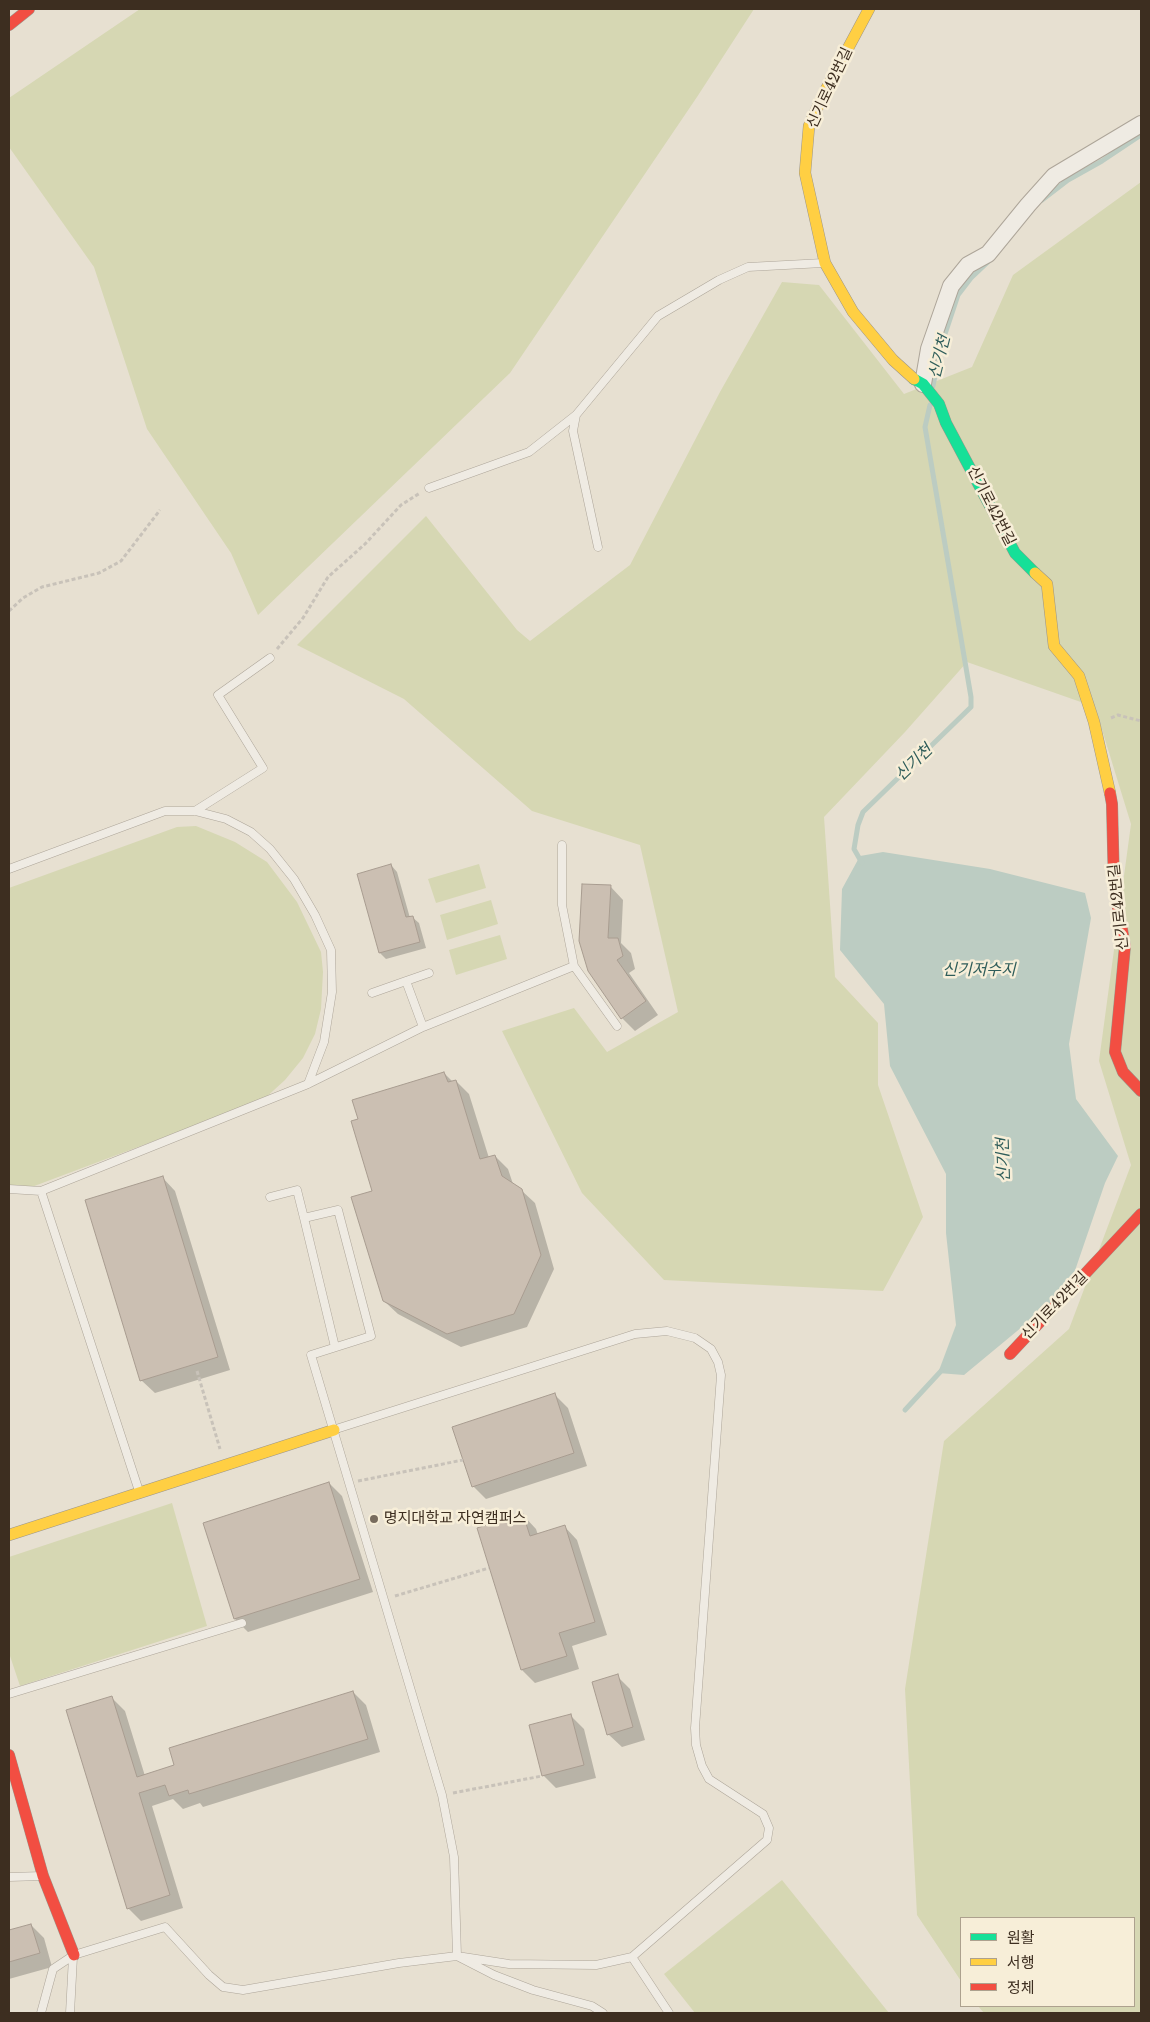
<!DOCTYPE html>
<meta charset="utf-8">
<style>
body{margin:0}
#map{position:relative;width:1150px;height:2022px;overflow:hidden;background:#e7e0d1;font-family:"Libre Baskerville","Noto Sans KR",serif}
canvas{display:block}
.frame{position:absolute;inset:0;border:10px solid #3d2e20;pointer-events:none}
.legend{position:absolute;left:960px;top:1917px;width:175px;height:90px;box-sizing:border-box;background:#f7eed8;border:1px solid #ada18e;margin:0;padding:6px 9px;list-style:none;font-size:15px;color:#3d2e20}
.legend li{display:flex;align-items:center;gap:10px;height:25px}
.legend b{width:25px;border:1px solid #ada18e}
</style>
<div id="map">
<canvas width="1150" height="2022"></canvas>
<div class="frame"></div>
<ul class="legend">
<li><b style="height:6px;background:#16e098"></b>원활</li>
<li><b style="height:6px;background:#ffcf43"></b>서행</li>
<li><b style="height:6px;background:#f24e42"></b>정체</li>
</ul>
</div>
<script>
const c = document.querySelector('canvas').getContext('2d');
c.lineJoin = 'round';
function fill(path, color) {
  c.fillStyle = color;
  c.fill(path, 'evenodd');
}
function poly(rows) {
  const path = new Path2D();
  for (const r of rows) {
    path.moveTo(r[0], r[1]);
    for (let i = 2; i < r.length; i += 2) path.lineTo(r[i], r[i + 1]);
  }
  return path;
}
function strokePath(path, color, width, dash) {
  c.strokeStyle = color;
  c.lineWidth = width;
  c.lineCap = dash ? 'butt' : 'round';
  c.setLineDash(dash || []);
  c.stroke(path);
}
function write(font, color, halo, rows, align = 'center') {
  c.font = font + ' "Libre Baskerville","Noto Sans KR",serif';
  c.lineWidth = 5;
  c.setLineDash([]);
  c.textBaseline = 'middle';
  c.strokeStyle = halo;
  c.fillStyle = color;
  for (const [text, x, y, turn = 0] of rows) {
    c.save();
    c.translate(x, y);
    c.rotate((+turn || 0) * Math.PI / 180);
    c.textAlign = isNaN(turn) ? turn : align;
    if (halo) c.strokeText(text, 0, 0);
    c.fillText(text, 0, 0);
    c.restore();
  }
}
fill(poly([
 [140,9,754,9,697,97,510,373,258,615,231,553,147,429,94,267,9,147,9,98],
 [1141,182,1141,2013,984,2013,978,2006,1134,2006,1134,1918,961,1918,961,1981,917,1915,905,1689,944,1441,1069,1329,1131,1165,1099,1061,1131,824,1095,707,967,662,905,732,824,817,835,977,878,1023,878,1085,923,1217,883,1291,664,1280,582,1193,502,1031,574,1008,607,1052,678,1012,640,845,532,811,404,699,297,645,426,516,517,630,530,641,630,565,720,392,782,282,819,285,904,394,972,367,1013,275],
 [196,826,235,842,267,862,297,902,321,952,323,972,321,1009,315,1034,303,1058,285,1080,263,1100,29,1188,9,1186,9,888,177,827],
 [479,864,486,888,436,903,428,879],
 [491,900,498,924,447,940,440,915],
 [500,935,507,959,456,975,449,950],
 [172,1503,207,1626,20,1686,9,1653,9,1557],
 [782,1880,889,2013,695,2013,664,1974]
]), '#d6d7b3');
fill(poly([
 [883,852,990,869,1085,893,1091,918,1069,1044,1076,1099,1118,1156,1105,1183,1069,1288,964,1375,938,1373,956,1325,946,1233,946,1174,890,1066,884,1004,840,950,842,889,860,856]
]), '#bcccc2');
fill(poly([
 [391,865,397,872,410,918,412,917,419,923,426,948,386,959,380,953,358,875],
 [610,886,623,900,621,943,631,953,635,969,629,973,658,1015,635,1031,622,1018,589,971],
 [444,1073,453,1082,456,1081,469,1094,489,1158,495,1156,508,1169,513,1184,521,1190,535,1203,554,1269,527,1327,461,1347,398,1314,384,1301,373,1192,360,1120],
 [162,1177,175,1191,230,1370,155,1393,141,1380],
 [555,1395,568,1408,587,1466,486,1499,473,1486],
 [329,1483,342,1496,373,1592,248,1632,235,1619,205,1523],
 [523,1515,536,1529,538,1535,564,1526,577,1540,607,1635,572,1646,579,1669,535,1683,522,1670,478,1529],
 [617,1676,630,1689,645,1740,622,1747,608,1734],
 [353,1692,366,1705,380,1752,203,1807,200,1803,183,1809,173,1799,152,1806,183,1908,141,1921,128,1908,112,1698,125,1711,145,1776,176,1766],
 [571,1716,584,1729,596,1778,556,1788,543,1775],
 [31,1925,44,1938,52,1967,9,1979,9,1932]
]), '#0003');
strokePath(poly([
 [1042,200,1068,180,1102,161,1141,135],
 [933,386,941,346,958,295,971,278,991,259],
 [862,863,854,849,858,825,863,812,971,707,971,697,925,427,930,405],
 [905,1410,942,1370]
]), '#bcccc2', 5);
const building = poly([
 [391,864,406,917,413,916,420,942,379,953,357,874,391,864],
 [582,884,611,885,608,938,618,938,623,956,617,960,646,1001,621,1019,588,971,579,941,582,884],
 [444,1072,448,1082,456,1080,480,1159,495,1155,502,1176,522,1189,541,1255,514,1314,447,1334,383,1301,351,1197,372,1191,351,1121,358,1119,352,1100,444,1072],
 [163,1176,218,1357,140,1381,85,1200,163,1176],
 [555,1393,574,1453,472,1487,452,1427,555,1393],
 [329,1482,360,1579,234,1619,203,1523,329,1482],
 [523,1514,530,1536,565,1525,595,1622,559,1633,567,1656,521,1670,477,1528,523,1514],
 [618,1674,633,1727,607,1735,592,1682,618,1674],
 [353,1691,368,1739,189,1794,188,1790,169,1796,165,1785,139,1793,170,1895,127,1909,66,1710,112,1696,137,1777,174,1765,169,1748,353,1691],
 [571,1714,584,1765,542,1776,529,1725,571,1714],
 [31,1924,40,1953,9,1962,9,1930,31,1924]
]);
fill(building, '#cbbfb2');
strokePath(building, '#a89c90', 1);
const lane = poly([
 [429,488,529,452,576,415],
 [598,547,573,431,576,415,658,316,719,280,748,267,823,263],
 [195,811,263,768,218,695,270,658],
 [9,869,165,811,195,811,226,819,251,832,270,849,294,879,315,915,331,950,332,992,324,1042,308,1084,41,1191,9,1189],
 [574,966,617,1026],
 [406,981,429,973],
 [372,993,406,981,423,1027],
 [308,1084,423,1027,574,966,562,905,562,845],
 [41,1191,139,1491],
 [270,1197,297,1190,304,1218],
 [335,1347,304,1218,338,1210,371,1336,311,1355,442,1795,454,1857,457,1956,509,1964,596,1965,632,1957,669,2013],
 [336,1429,635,1334,667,1331,695,1338,711,1349,718,1362,721,1375,695,1728,696,1745,702,1766,709,1779,763,1814,769,1828,767,1840,632,1957],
 [9,1694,242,1623],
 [9,1877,42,1876],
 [41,2013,53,1969,74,1955,165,1927,209,1975,223,1987,243,1990,399,1963,457,1956,494,1975,533,1990,592,2006,603,2013],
 [70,2013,73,1957]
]);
const street = poly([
 [923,384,929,349,951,286,968,265,988,254,1028,205,1054,176,1141,124]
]);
const fast = poly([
 [914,379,923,384,939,404,946,423,1015,553,1035,573]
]);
const slow = poly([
 [869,9,823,95,809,126,805,173,825,263,853,312,893,360,914,379],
 [1035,573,1047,584,1054,646,1079,676,1094,722,1110,793],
 [9,1535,334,1430]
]);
const jam = poly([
 [9,25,29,9],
 [1110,793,1112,804,1114,886,1125,946,1115,1052,1123,1072,1141,1091],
 [1010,1354,1141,1214],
 [9,1755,43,1876,74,1955]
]);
strokePath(lane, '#ada599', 9);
strokePath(street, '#ada599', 18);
strokePath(fast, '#9c958a', 12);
strokePath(slow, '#9c958a', 12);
strokePath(jam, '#9c958a', 12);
strokePath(poly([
 [9,611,23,598,42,587,99,573,121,561,160,510],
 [277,649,303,618,328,577,365,544,401,505,420,493],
 [1111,718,1118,715,1141,721],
 [197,1371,220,1449],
 [358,1481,463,1460],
 [395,1596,489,1568],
 [453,1793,542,1776]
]), '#c8c2b9', 3, [4, 2.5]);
strokePath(lane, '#efebe3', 8);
strokePath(street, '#efebe3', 16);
strokePath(fast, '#16e098', 11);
strokePath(slow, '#ffcf43', 11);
strokePath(jam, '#f24e42', 11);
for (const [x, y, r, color] of [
 [374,1519,5,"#786c5e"]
]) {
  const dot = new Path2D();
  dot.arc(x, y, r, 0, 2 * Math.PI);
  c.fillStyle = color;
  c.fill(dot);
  strokePath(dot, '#f7eed8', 2);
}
write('15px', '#3d2e20', '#f7eed8', [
 ["신기로42번길",830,88,-65],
 ["신기로42번길",991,506,63],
 ["신기로42번길",1119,907,-96],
 ["신기로42번길",1055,1306,-46]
]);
write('15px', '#3d2e20', '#f7eed8', [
 ["명지대학교 자연캠퍼스",384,1519]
], 'left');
write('italic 16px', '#2f5d5a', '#f7eed8', [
 ["신기천",940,357,-76],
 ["신기천",914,763,-44],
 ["신기저수지",979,970],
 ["신기천",1004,1160,-92]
]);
</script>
